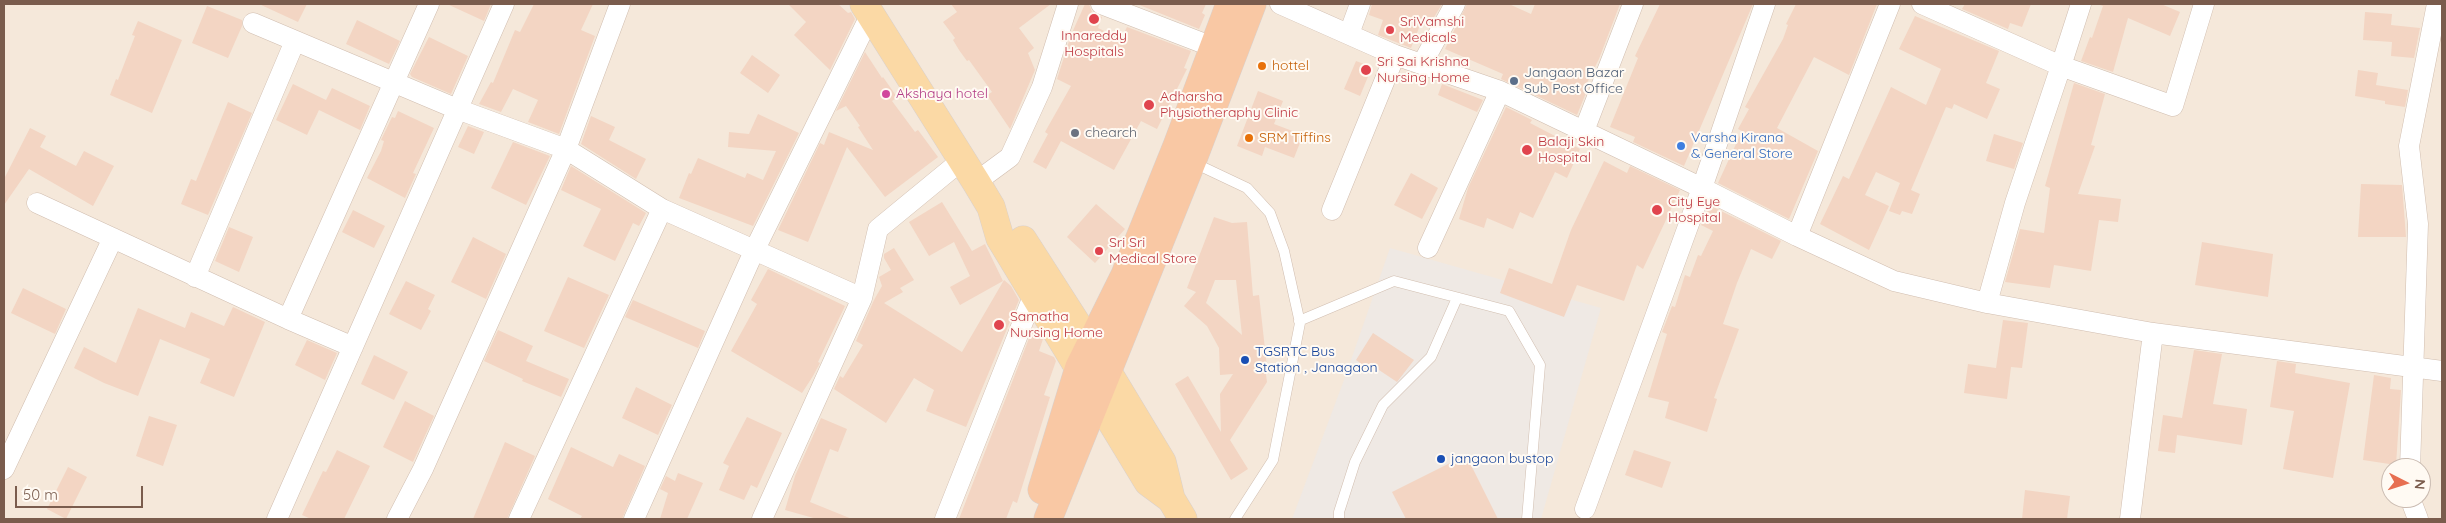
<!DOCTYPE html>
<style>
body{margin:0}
#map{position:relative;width:2446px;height:523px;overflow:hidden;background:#fdf6ec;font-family:Quicksand,sans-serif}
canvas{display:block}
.frame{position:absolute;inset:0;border:5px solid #7a5c4d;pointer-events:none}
.north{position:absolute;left:2381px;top:458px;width:50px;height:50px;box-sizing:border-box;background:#fffaf3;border:1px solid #cabbb1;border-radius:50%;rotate:95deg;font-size:14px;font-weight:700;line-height:20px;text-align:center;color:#7a5c4d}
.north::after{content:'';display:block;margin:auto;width:18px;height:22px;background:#e76f51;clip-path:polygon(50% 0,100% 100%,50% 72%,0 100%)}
.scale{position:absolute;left:15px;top:486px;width:128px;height:22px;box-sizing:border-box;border:2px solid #7a5c4d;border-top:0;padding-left:6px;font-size:15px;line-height:18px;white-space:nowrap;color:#7a5c4d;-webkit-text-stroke:4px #fffaf3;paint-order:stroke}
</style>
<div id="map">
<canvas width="2446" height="523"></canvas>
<div class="frame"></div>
<div class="north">N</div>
<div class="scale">50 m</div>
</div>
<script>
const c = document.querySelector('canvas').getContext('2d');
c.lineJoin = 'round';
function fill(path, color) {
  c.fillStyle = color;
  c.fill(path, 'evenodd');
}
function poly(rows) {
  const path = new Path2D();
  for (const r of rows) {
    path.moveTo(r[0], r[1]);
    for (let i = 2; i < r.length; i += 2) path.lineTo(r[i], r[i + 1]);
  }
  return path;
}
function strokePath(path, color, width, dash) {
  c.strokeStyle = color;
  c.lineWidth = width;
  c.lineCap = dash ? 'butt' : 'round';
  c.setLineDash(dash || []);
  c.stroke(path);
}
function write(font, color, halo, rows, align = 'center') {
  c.font = font + ' Quicksand,sans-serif';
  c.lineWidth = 4;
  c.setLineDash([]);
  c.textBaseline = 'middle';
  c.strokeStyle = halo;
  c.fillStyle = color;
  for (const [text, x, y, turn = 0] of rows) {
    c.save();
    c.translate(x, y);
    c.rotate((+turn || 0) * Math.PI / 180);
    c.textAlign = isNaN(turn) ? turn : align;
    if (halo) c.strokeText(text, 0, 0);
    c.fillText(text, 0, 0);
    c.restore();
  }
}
fill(poly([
 [4,4,2442,4,2442,519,4,519],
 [2391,468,2421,468,2421,498,2391,498]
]), '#f5e8da');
fill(poly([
 [1390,248,1601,308,1541,519,1292,519,1344,380]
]), '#efe9e4');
fill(poly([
 [259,4,307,4,298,22],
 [447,4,491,4,484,21],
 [534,4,593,4,581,30,595,36,559,134,528,122,538,100,513,89,501,112,479,104,491,82,493,83,515,30,520,32],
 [788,4,838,4,848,13,851,12,855,19,830,70,794,35,806,22],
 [951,4,1051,4,1019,28,1034,48,1028,53,1035,70,1010,129,987,95,992,92,969,60,967,61,959,50,953,40,955,38,943,22,957,12],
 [1085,4,1089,4,1092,12,1102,17,1098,28,1121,39,1127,27,1191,51,1184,68,1187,69,1157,129,1141,121,1114,170,1061,141,1046,169,1033,162,1048,134,1045,132,1071,86,1057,79,1071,35],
 [1137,4,1206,4,1202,13,1205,15,1199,29],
 [1372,4,1442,4,1433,19,1424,15,1411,48,1378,35,1383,20,1369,15],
 [1467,4,1509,4,1531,14,1535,4,1620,4,1599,59,1585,87,1588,88,1577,115,1501,79,1503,74,1445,49],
 [1660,4,1753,4,1684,166,1633,142,1635,137,1610,127,1638,58,1635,56],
 [1796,4,1877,4,1849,75,1814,57,1777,128,1818,151,1789,219,1718,183,1742,131,1738,129,1749,109,1745,107,1783,39,1788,25,1786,24],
 [1965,4,2031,4,2022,27,2010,23,2008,29,1962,9],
 [2097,4,2161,4,2180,12,2170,36,2128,18,2113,72,2081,61,2090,37,2092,38,2103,6],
 [207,6,242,20,242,26,228,58,192,43],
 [2365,12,2392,14,2391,25,2420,28,2414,58,2391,56,2392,42,2363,40],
 [1915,16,1999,51,1986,83,2000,89,1987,119,1954,104,1952,109,1946,107,1911,190,1920,194,1912,214,1902,211,1900,215,1889,211,1900,183,1876,172,1865,195,1889,206,1869,250,1820,224,1843,176,1849,179,1891,87,1926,105,1941,69,1899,49],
 [357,20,400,41,389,64,346,44],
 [138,21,182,40,152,113,110,95,116,79,118,80,135,36,132,35],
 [429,37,468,56,451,94,412,77,410,74],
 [865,52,882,78,883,77,897,97,892,101,915,132,918,130,938,157,885,197,847,147,808,242,778,230,820,143,824,145,829,132,873,150,858,127,860,126,846,106,836,111],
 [752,55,780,75,768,93,740,73],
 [1356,61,1372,67,1360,96,1344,89],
 [2358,70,2378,73,2376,85,2408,90,2405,107,2385,104,2385,101,2355,96],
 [2074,83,2105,94,2091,145,2095,146,2078,194,2121,199,2118,222,2099,220,2091,271,2054,265,2050,288,2005,282,2020,229,2044,233,2050,188,2045,186],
 [293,84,326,100,332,88,370,106,360,130,319,110,307,135,276,120],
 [1442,84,1483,100,1477,112,1438,95],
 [1258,91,1283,101,1274,124,1303,135,1294,158,1265,147,1262,156,1237,146],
 [228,102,252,113,208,215,181,204,191,179,196,181],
 [1506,107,1532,120,1530,123,1580,149,1567,178,1555,172,1533,218,1520,212,1513,229,1487,218,1484,228,1459,219,1468,188],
 [398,111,434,128,413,173,416,174,405,198,367,178,381,151,384,141,381,140,392,117,395,118],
 [758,114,799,133,753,226,679,198,689,173,691,174,698,158,745,178,747,173,763,180,776,151,728,147,729,132,749,134],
 [591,116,615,127,609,140,646,159,636,179,581,144],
 [468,126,484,132,474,154,458,147],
 [30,128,46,136,40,147,76,166,84,151,114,166,93,206,29,169,4,205,4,179],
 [1994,134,2023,143,2014,169,1986,161],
 [513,142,550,156,526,205,491,188],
 [1604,161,1627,173,1630,166,1680,190,1643,269,1637,265,1624,301,1577,285,1564,317,1500,293,1509,268,1552,284,1571,230],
 [571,166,646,213,639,226,633,223,615,261,583,246,601,209,561,190],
 [1411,173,1438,188,1422,219,1394,205],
 [2361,184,2402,185,2406,237,2358,237],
 [942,202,972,251,985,244,1003,281,960,305,950,287,970,276,954,242,929,256,909,222],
 [1096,204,1125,229,1095,263,1067,237],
 [1709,205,1781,241,1772,259,1751,249,1737,283,1723,324,1739,329,1714,398,1717,399,1707,432,1665,418,1669,402,1648,397,1667,334,1662,332,1672,306,1675,307,1685,275,1690,277,1698,255,1701,256,1713,231,1701,225],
 [353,210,385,226,374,248,342,232],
 [1214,217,1232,223,1247,222,1253,296,1259,295,1267,367,1265,367,1267,382,1230,440,1248,469,1231,480,1175,384,1188,376,1221,432,1220,394,1233,374,1220,375,1219,348,1207,326,1184,306,1196,292,1187,288],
 [1215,280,1236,280,1242,335,1206,303],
 [229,227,253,237,239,272,215,261],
 [473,237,506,254,486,299,451,282],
 [2202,242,2273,254,2268,297,2195,285],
 [894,248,914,280,900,288,903,292,884,303,962,352,1004,280,1011,286,1019,300,966,427,926,411,934,390,914,378,886,423,834,389,840,376,843,378,863,345,856,341,874,300,882,286,879,277,891,270,884,258,884,254],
 [768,269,845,306,818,362,820,363,813,376,802,393,731,351,757,304,751,300],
 [568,277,609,295,584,348,544,331],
 [406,281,435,295,428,309,431,311,421,330,389,314],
 [23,288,66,309,55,334,11,313],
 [633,300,705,331,698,348,625,317],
 [233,307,265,322,234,397,200,383,210,359,160,339,138,396,104,383,74,368,84,347,116,363,138,308,185,328,191,312,224,326],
 [2003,320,2028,323,2022,368,2011,367,2007,399,1964,393,1968,364,1996,368],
 [1033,328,1040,333,1038,337,1043,339,1039,351,1054,357,1056,361,1044,395,1050,397,1017,503,1013,501,1006,519,959,519],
 [498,330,533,346,526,361,569,379,561,397,522,381,523,379,484,361],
 [1373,333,1414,360,1397,382,1376,368,1373,372,1356,360],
 [307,340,337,353,325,380,295,365],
 [2194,350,2222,354,2213,404,2247,409,2242,445,2177,435,2175,453,2158,451,2163,415,2182,418],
 [374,355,408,372,394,400,361,384],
 [2277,361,2296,364,2295,373,2350,383,2333,478,2283,469,2294,411,2270,407],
 [2374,375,2391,378,2390,389,2401,390,2396,465,2363,460],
 [636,387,672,405,658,435,622,418],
 [405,401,434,416,413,462,383,447],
 [149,416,177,425,163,466,136,456],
 [747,417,782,433,757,488,751,485,744,500,719,490,729,466,723,463],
 [821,418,847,429,838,452,830,449,810,502,852,519,817,519,785,510,795,476],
 [505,442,535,456,507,519,473,519],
 [571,447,613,467,619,454,645,466,622,519,580,519,582,516,548,499],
 [337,450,370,466,344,519,311,519,302,515,323,471,326,472],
 [1634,450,1671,462,1662,488,1625,475],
 [1466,455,1498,519,1406,519,1392,492],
 [68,467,87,477,66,519,47,509],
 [678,473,703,483,687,519,660,519,668,493,660,489,666,476,675,481],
 [2025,490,2070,496,2067,519,2022,519]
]), '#f3d5c3');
const service = poly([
 [1192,162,1247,188,1270,213,1284,251,1300,323,1273,460,1235,519],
 [1299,321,1394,281,1509,311,1540,365,1527,519],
 [1339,519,1339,512,1355,462,1383,405,1431,357,1457,298]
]);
const minor = poly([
 [1101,4,1213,47],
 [1280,4,1395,55,1500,91,1428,248],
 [2081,4,2061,66,2173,106,2204,4],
 [253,23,457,109,566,149,662,209,862,298,762,519],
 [1349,34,1360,4],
 [1422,64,1455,4],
 [1500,91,1702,188,1765,4],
 [1584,131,1633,4],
 [976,182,1010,157,1042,87,1068,4],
 [37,203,288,319],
 [1332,210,1395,55],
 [1797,236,1894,281,1987,303,2015,203,2061,66,1922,4],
 [195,277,295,41],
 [862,298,878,229,962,160],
 [1987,303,2153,333,2442,371],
 [353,347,288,319,429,4],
 [2410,468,2418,224,2409,146,2437,4],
 [4,469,113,238],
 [2410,498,2418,519],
 [1585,509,1702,188,1797,236,1890,4],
 [277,519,504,4],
 [397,519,423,469,566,149,620,4],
 [519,519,662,209],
 [634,519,755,249,870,16],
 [945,519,1034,294],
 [2130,519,2153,333]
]);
const tertiary = poly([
 [2439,4,2442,6]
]);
const primary = poly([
 [864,4,976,182,991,207,1000,238,1148,482,1171,499],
 [1023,240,1107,371,1162,462,1171,499,1183,519]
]);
const trunk = poly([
 [1042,490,1079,368,1125,275,1177,146,1230,4],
 [1048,519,1194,156,1252,4]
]);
strokePath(service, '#d1beb0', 11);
strokePath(minor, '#d1beb0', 21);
strokePath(tertiary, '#d1beb0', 25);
strokePath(primary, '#dad1cd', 29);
strokePath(trunk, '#dad1cd', 29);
strokePath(service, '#fff', 10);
strokePath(minor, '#fff', 20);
strokePath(tertiary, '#fff', 24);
strokePath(primary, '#fbd9a5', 28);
strokePath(trunk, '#f9c8a4', 28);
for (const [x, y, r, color] of [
 [1094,19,6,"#e0444e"],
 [1390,30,5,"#e0444e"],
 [1262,66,5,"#e8710a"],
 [1366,70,6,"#e0444e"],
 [1514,81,5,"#5c6f8a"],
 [886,94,5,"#d1479c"],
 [1149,105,6,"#e0444e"],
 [1075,133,5,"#6b7280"],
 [1249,138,5,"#e8710a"],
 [1681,146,5,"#3f7fe0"],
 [1527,150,6,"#e0444e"],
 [1657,210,6,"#e0444e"],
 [1099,251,5,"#e0444e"],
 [999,325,6,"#e0444e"],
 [1245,360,5,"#1a4fb4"],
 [1441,459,5,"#1a4fb4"]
]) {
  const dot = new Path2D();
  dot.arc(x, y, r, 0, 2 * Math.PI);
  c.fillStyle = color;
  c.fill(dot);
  strokePath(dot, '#fffaf3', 2);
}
write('14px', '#be3a42', '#fffaf3', [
 ["SriVamshi",1400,22],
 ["Medicals",1400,38],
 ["Innareddy",1094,36,"center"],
 ["Hospitals",1094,52,"center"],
 ["Sri Sai Krishna",1377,62],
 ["Nursing Home",1377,78],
 ["Adharsha",1160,97],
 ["Physiotheraphy Clinic",1160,113],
 ["Balaji Skin",1538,142],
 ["Hospital",1538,158],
 ["City Eye",1668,202],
 ["Hospital",1668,218],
 ["Sri Sri",1109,243],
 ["Medical Store",1109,259],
 ["Samatha",1010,317],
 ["Nursing Home",1010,333]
], 'left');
write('14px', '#c56008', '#fffaf3', [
 ["hottel",1272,66],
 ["SRM Tiffins",1259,138]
], 'left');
write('14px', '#4e5e75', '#fffaf3', [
 ["Jangaon Bazar",1524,73],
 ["Sub Post Office",1524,89]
], 'left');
write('14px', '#b23c85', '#fffaf3', [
 ["Akshaya hotel",896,94]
], 'left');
write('14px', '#5b616d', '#fffaf3', [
 ["chearch",1085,133]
], 'left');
write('14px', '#366cbe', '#fffaf3', [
 ["Varsha Kirana",1691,138],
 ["& General Store",1691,154]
], 'left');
write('14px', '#164399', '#fffaf3', [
 ["TGSRTC Bus",1255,352],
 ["Station , Janagaon",1255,368],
 ["jangaon bustop",1451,459]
], 'left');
</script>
